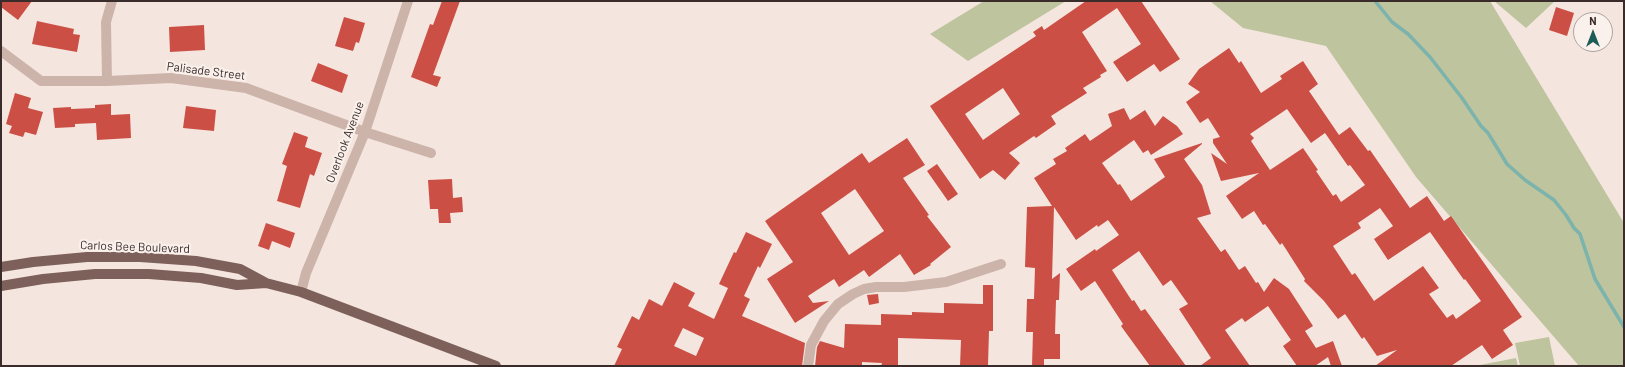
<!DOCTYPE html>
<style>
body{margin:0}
#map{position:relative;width:1625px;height:367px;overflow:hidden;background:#f4e6df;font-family:Barlow,sans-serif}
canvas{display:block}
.frame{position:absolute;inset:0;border:2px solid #3a2c2a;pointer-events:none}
.north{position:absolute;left:1573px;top:12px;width:40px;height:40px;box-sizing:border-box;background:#fbf1ec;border:1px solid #aea29e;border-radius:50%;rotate:0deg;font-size:11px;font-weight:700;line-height:16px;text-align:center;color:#3a2c2a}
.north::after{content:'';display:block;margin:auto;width:14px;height:18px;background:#1c5e57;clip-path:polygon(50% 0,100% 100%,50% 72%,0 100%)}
</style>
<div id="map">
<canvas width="1625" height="367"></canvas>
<div class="frame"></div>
<div class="north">N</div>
</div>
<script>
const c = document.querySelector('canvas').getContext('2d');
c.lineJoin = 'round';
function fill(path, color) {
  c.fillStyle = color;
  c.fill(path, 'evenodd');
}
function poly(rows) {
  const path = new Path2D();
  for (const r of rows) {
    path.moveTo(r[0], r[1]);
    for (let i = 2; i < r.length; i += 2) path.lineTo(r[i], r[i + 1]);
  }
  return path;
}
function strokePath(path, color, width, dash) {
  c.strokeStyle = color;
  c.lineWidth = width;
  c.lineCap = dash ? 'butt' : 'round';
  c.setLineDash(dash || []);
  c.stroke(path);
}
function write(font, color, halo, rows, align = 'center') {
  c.font = font + ' Barlow,sans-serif';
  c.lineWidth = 4;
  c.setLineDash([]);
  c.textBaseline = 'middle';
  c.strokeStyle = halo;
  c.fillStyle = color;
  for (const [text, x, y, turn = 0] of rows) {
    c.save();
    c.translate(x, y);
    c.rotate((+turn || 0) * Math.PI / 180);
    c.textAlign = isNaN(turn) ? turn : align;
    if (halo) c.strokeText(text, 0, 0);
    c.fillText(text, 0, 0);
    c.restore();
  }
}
fill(poly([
 [984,1,1066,1,968,61,930,34],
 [1210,1,1490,1,1624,223,1624,366,1579,366,1416,177,1326,46,1243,28],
 [1494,1,1555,1,1526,28],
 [1549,337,1555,366,1520,366,1515,343],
 [1516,358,1518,366,1475,366]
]), '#bec49d');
strokePath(poly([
 [1375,1,1392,22,1408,34,1430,57,1462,98,1481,126,1488,133,1507,164,1525,180,1554,200,1566,215,1574,228,1580,234,1595,279,1624,327]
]), '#7cb3ac', 3.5);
fill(poly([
 [1,1,32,1,18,20,1,7],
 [442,1,460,1,433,75,441,77,437,87,411,77,430,24,433,25],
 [1086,1,1141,1,1180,59,1160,72,1154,64,1127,82,1113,62,1141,44,1117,8,1082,32,1107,71,1100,75,1101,77,1083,88,1087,93,1051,116,1056,124,1036,138,1034,136,1009,153,1020,163,1005,180,993,170,980,179,930,106,1036,36,1033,32,1042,26,1044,30],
 [1003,88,1020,114,983,140,965,114],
 [1556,7,1574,13,1567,36,1549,30],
 [344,17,365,23,359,43,356,42,353,51,335,46],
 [37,21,74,29,73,34,80,35,77,52,32,44],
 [204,25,205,50,170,52,169,27],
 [1229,48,1239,63,1241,61,1261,93,1282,79,1280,76,1303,61,1318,84,1309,91,1339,135,1350,127,1368,151,1370,150,1410,208,1427,196,1444,221,1451,216,1522,317,1503,330,1513,345,1492,359,1482,345,1451,366,1375,366,1397,350,1377,356,1364,337,1362,339,1345,314,1338,319,1324,301,1304,281,1305,279,1282,243,1280,245,1265,224,1263,225,1254,211,1242,219,1226,196,1259,173,1221,181,1211,153,1227,164,1213,143,1213,139,1220,137,1208,118,1200,123,1186,102,1200,92,1188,84,1199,69],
 [1287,109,1311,143,1325,133,1348,166,1350,165,1365,185,1341,202,1336,194,1333,196,1316,171,1318,170,1303,148,1270,170,1251,141,1254,138,1250,134],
 [1380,208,1393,226,1374,239,1388,260,1430,232,1464,280,1465,279,1481,301,1456,319,1453,314,1447,318,1429,294,1439,288,1423,266,1374,301,1355,273,1352,275,1333,246,1361,228,1358,223],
 [318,63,348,75,342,93,311,81],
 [15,93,31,98,28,108,43,112,36,135,25,132,23,137,9,133,12,126,6,124],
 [111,104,111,115,130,114,131,138,97,140,96,123,75,124,75,127,55,128,53,108,71,107,71,109,95,108,95,105],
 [186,106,216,110,214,131,183,128],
 [1124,108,1130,120,1145,110,1155,126,1163,116,1177,126,1183,134,1151,155,1148,150,1143,153,1134,140,1102,163,1118,185,1120,184,1131,201,1165,177,1154,159,1202,143,1202,144,1184,159,1202,185,1211,214,1197,218,1221,252,1225,249,1239,270,1245,266,1256,283,1258,282,1264,292,1274,278,1289,289,1313,326,1305,331,1316,348,1333,341,1342,366,1331,366,1328,357,1315,366,1297,366,1283,346,1291,340,1268,306,1245,322,1242,318,1225,330,1250,366,1200,366,1211,358,1179,309,1188,304,1171,280,1163,286,1139,251,1112,270,1132,301,1134,300,1141,311,1145,309,1186,366,1150,366,1121,326,1123,324,1095,281,1081,291,1066,269,1095,249,1096,251,1119,235,1108,220,1098,227,1097,225,1076,240,1054,207,1052,279,1060,273,1059,300,1056,300,1055,334,1060,334,1060,359,1044,359,1044,366,1032,366,1033,332,1026,332,1027,299,1034,299,1035,268,1025,267,1027,207,1052,206,1034,178,1056,164,1053,159,1067,151,1065,148,1085,134,1090,141,1112,126,1108,114],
 [294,132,308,137,305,147,322,153,314,176,310,174,300,208,277,201,287,166,282,164],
 [907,138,925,165,903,178,929,215,927,216,951,247,930,264,931,265,914,275,900,254,869,277,864,270,839,287,834,279,808,296,813,303,829,301,795,323,767,279,793,262,765,221,862,153,869,163],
 [855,189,884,231,849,255,821,213],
 [937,164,958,194,948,201,927,171],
 [452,179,453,198,462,197,463,212,450,213,451,223,439,223,438,209,430,209,428,180],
 [266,223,295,233,290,248,272,241,269,250,258,246],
 [746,232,772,244,760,268,758,266,744,296,750,299,742,316,805,343,802,366,614,366,622,349,617,347,632,316,639,320,649,299,662,306,674,282,695,293,688,306,714,319,728,288,719,284,734,252,736,253],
 [683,328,704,338,696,356,674,346],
 [983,285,993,285,993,331,989,331,988,365,960,366,961,340,898,338,898,366,881,366,882,363,862,362,862,366,815,366,817,347,820,341,844,348,845,324,881,325,881,314,912,315,912,312,944,313,944,303,983,304],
 [878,294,879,303,869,305,867,295]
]), '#cc4f45');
strokePath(poly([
 [1,51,41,81,107,81,171,78,246,88,365,132,431,153],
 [107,81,106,22,112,1],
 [301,292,306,273,365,132,408,1],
 [808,366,811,345,824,321,838,304,853,294,864,289,876,287,904,287,946,282,1001,264]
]), '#cdb4aa', 10);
strokePath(poly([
 [1,267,33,262,87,257,140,257,196,261,240,269,266,283,301,292,496,366],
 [1,286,43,279,95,274,149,274,201,278,237,285,266,283]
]), '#7d605a', 10);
write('12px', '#3a2c2a', '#fbf1ec', [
 ["Palisade Street",206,71,7],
 ["Overlook Avenue",345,142,-69],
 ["Carlos Bee Boulevard",135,247,2]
]);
</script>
